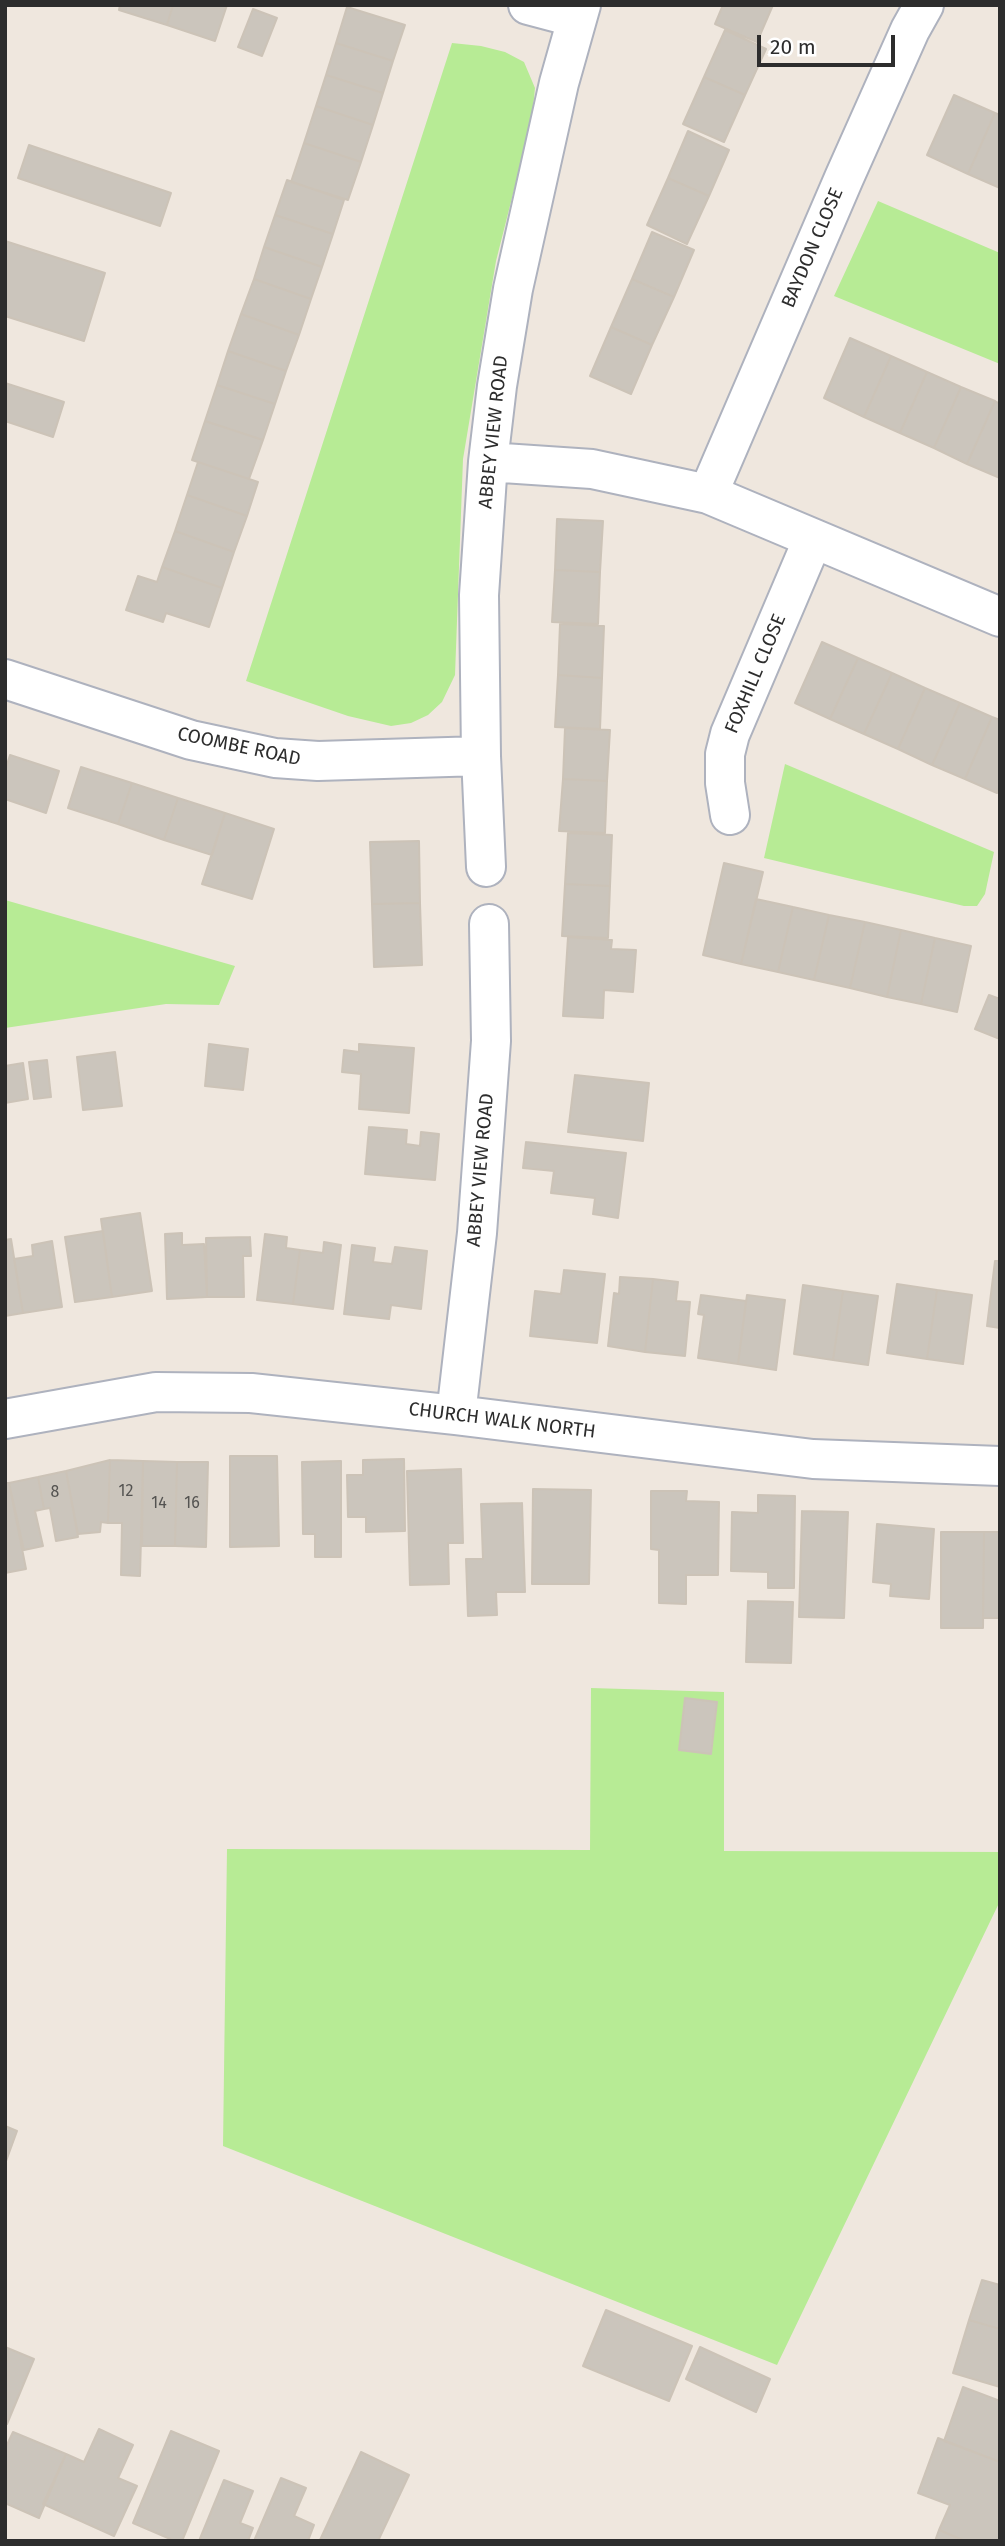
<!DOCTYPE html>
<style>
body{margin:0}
#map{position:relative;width:1005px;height:2546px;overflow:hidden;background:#efe7de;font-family:"Fira Sans",sans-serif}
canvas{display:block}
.frame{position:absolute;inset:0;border:7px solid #2d2d2d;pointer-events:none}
.scale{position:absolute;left:757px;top:35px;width:138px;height:32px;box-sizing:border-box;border:4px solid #2d2d2d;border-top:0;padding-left:9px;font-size:21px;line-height:24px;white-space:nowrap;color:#2d2d2d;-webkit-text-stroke:5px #fff;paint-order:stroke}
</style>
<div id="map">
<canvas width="1005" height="2546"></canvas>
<div class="frame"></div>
<div class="scale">20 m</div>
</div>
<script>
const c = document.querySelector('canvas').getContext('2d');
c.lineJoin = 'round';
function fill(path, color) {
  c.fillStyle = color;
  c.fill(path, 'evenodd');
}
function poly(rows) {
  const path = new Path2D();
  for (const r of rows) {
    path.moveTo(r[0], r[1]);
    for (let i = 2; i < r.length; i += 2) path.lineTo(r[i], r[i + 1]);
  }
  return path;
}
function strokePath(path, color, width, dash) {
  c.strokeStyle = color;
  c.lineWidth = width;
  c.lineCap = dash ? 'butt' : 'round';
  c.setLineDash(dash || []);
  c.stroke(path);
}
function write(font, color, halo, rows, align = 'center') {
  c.font = font + ' "Fira Sans",sans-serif';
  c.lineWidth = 6;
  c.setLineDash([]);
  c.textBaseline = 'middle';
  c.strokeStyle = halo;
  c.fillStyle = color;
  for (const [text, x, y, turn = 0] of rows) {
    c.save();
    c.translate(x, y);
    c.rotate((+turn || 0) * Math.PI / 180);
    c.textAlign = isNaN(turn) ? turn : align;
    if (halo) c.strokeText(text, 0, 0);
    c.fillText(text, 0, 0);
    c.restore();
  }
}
fill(poly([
 [452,43,481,46,505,52,524,62,535,88,532,119,496,261,463,459,455,675,442,702,428,715,411,723,391,726,348,716,246,681],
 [878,201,1000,253,1000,364,834,296],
 [785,764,994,852,985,894,977,906,964,906,764,858],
 [5,900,235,966,219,1005,166,1004,5,1028],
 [591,1688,724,1692,724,1851,1000,1852,1000,1901,777,2365,223,2146,227,1849,590,1850]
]), '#b7eb95');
const building = poly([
 [120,5,173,5,167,25,119,10,120,5],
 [173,5,227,5,215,41,167,25,173,5],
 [723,5,773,5,757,42,715,24,723,5],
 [347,7,405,25,393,61,336,43,347,7],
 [253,9,277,18,262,56,238,47,253,9],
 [725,30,766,49,745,95,704,77,725,30],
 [336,43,393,61,383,93,326,75,336,43],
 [326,75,383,93,373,125,316,106,326,75],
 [704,77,745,95,724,142,683,124,704,77],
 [954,95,995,113,968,174,927,155,954,95],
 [316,106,373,125,361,162,304,143,316,106],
 [995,113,1000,115,1000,188,968,174,995,113],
 [688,131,729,150,709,196,668,178,688,131],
 [304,143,361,162,348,200,291,182,304,143],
 [29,145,171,193,160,226,18,178,29,145],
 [668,178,709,196,687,244,647,225,668,178],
 [287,180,344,200,333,234,275,215,287,180],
 [275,215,333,234,322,267,264,247,275,215],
 [652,232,694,250,674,297,632,279,652,232],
 [5,241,105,273,84,341,5,316,5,241],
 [264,247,322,267,311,299,254,279,264,247],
 [254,279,311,299,299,335,241,314,254,279],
 [632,279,674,297,652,345,611,327,632,279],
 [241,314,299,335,286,371,228,351,241,314],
 [611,327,652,345,631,394,590,376,611,327],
 [850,338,891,356,864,417,824,398,850,338],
 [228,351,286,371,275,404,217,385,228,351],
 [891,356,927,372,900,433,864,417,891,356],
 [927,372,961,387,934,448,900,433,927,372],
 [5,383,64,402,53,437,5,421,5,383],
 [217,385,275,404,263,440,205,421,217,385],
 [961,387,995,401,967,464,934,448,961,387],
 [995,401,1000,404,1000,478,967,464,995,401],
 [205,421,263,440,249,479,192,460,205,421],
 [198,462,258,482,247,516,187,495,198,462],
 [187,495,247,516,234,552,175,531,187,495],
 [557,519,603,521,600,572,555,570,557,519],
 [175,531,234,552,222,588,162,567,175,531],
 [162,567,222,588,209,627,166,613,163,622,126,610,138,576,157,582,162,567],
 [555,570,600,572,598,624,552,622,555,570],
 [560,624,604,626,602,678,558,675,560,624],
 [822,642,858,658,830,719,795,703,822,642],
 [858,658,892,673,864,734,830,719,858,658],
 [892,673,925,688,898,749,864,734,892,673],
 [558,675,602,678,600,729,555,727,558,675],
 [925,688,960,703,932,765,898,749,925,688],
 [960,703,992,717,965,779,932,765,960,703],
 [992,717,1000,720,1000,787,997,793,965,779,992,717],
 [565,728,610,730,607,781,563,779,565,728],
 [10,755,59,771,46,813,5,799,5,771,10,755],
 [81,767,132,783,118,824,68,808,81,767],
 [563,779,607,781,605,833,559,831,563,779],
 [132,783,178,798,164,840,118,824,132,783],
 [178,798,225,813,212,855,164,840,178,798],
 [225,813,274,829,252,899,202,884,225,813],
 [568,833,612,835,610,886,565,884,568,833],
 [419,841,420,903,372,904,370,842,419,841],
 [724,863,763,872,741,964,703,955,724,863],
 [565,884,610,886,608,938,562,936,565,884],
 [756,899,793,907,778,972,741,964,756,899],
 [420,903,422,965,374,967,372,904,420,903],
 [793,907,829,915,814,980,778,972,793,907],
 [829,915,865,922,850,988,814,980,829,915],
 [865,922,901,930,887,997,850,988,865,922],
 [901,930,935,938,921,1004,887,997,901,930],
 [568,937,612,940,611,949,636,950,633,992,604,990,603,1018,563,1016,568,937],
 [935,938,971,946,957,1012,921,1004,935,938],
 [989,995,1000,999,1000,1039,975,1029,989,995],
 [209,1044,248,1049,243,1090,205,1086,209,1044],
 [359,1044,414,1048,409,1113,359,1109,361,1074,342,1072,344,1050,359,1052,359,1044],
 [115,1052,122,1106,83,1110,77,1057,115,1052],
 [47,1060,51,1097,34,1099,29,1062,47,1060],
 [23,1063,28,1099,5,1103,5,1066,23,1063],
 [575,1075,649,1083,643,1141,568,1132,575,1075],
 [369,1127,407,1130,406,1144,420,1146,421,1132,439,1134,435,1180,365,1174,369,1127],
 [526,1142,626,1153,618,1218,593,1214,595,1198,551,1193,554,1171,523,1168,526,1142],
 [140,1213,152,1291,112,1297,101,1219,140,1213],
 [103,1231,112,1297,75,1302,65,1237,103,1231],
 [182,1233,182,1245,204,1244,207,1297,167,1299,165,1234,182,1233],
 [265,1234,287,1237,286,1248,300,1250,293,1304,257,1300,265,1234],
 [250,1237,251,1256,243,1256,244,1297,207,1297,206,1238,250,1237],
 [11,1239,23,1313,5,1316,5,1240,11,1239],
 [52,1241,62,1307,23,1313,14,1259,33,1256,32,1245,52,1241],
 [324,1242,341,1245,333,1309,293,1304,300,1250,323,1253,324,1242],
 [352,1245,375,1248,373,1262,392,1264,395,1247,427,1251,421,1309,391,1305,389,1319,344,1314,352,1245],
 [995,1261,1000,1261,1000,1328,987,1326,995,1261],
 [564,1270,605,1274,597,1343,530,1336,535,1291,561,1294,564,1270],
 [620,1277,653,1279,645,1352,608,1346,614,1293,619,1294,620,1277],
 [653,1279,678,1282,676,1301,690,1302,685,1356,645,1352,653,1279],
 [897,1284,937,1290,927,1359,887,1353,897,1284],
 [803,1285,843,1291,833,1360,794,1354,803,1285],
 [937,1290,972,1295,963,1364,927,1359,937,1290],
 [843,1291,878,1296,868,1365,833,1360,843,1291],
 [701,1295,746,1301,738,1364,698,1358,704,1315,698,1314,701,1295],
 [747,1295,785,1300,776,1370,738,1364,747,1295],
 [230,1456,277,1456,279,1546,230,1547,230,1456],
 [404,1459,405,1531,366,1532,366,1517,348,1517,347,1475,363,1475,363,1460,404,1459],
 [110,1460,143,1461,140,1576,121,1575,122,1523,108,1523,110,1460],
 [110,1460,108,1523,101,1522,100,1532,78,1534,66,1471,110,1460],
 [143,1461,177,1462,175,1546,142,1546,143,1461],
 [341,1461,341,1557,315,1557,315,1534,303,1534,302,1462,341,1461],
 [177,1462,208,1462,206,1547,175,1546,177,1462],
 [461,1469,463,1543,448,1543,449,1584,410,1585,407,1471,461,1469],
 [66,1471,78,1537,56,1541,50,1508,44,1509,38,1477,66,1471],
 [38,1477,44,1509,35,1511,43,1546,24,1550,9,1483,38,1477],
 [5,1483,9,1483,26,1569,5,1573,5,1483],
 [533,1489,591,1490,589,1584,532,1584,533,1489],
 [651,1491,687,1491,686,1501,719,1502,718,1575,686,1575,686,1604,659,1603,659,1550,651,1549,651,1491],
 [758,1495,795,1496,794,1588,768,1588,768,1572,731,1571,732,1512,758,1513,758,1495],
 [522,1503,525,1592,496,1592,497,1615,468,1616,466,1559,483,1559,481,1504,522,1503],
 [802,1511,848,1512,844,1618,799,1617,802,1511],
 [877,1524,934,1529,929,1599,890,1596,891,1584,873,1582,877,1524],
 [941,1532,984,1532,983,1628,941,1628,941,1532],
 [984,1532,1000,1532,1000,1618,983,1618,984,1532],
 [748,1601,793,1602,791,1663,746,1662,748,1601],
 [685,1698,717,1702,711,1754,679,1750,685,1698],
 [5,2126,17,2131,5,2164,5,2126],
 [982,2280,1000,2285,1000,2329,969,2320,982,2280],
 [606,2310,692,2346,669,2401,583,2366,606,2310],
 [969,2320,1000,2329,1000,2387,953,2373,969,2320],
 [5,2347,34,2359,7,2424,5,2424,5,2347],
 [700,2347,770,2379,756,2412,686,2379,700,2347],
 [963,2387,1000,2401,1000,2462,944,2441,963,2387],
 [99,2429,133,2445,118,2478,137,2486,114,2536,43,2504,66,2454,84,2462,99,2429],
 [171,2431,219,2451,182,2541,175,2541,133,2523,171,2431],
 [13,2432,66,2454,39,2518,5,2503,5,2449,13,2432],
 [938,2438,1000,2462,1000,2541,965,2541,939,2530,950,2505,918,2493,938,2438],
 [361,2452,409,2475,378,2541,322,2541,320,2540,361,2452],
 [281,2478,306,2488,294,2516,314,2525,308,2541,254,2541,281,2478],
 [224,2480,253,2491,240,2523,253,2528,248,2541,199,2541,224,2480],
 [939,2530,965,2541,935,2541,939,2530]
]);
fill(building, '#cbc5bc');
strokePath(building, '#ccc3b7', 2);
const street = poly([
 [528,5,577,18],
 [488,462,592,469,708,494,844,178,910,30,924,5],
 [708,494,1000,617],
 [5,679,191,740,275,758,318,761,481,756],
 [730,815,725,783,725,754,730,734,813,539],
 [486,867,481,756,479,595,488,462,497,386,513,289,559,83,581,5],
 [456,1415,477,1233,491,1041,489,924],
 [5,1419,156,1392,251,1393,456,1415,813,1459,1000,1466]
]);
strokePath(street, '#aeb2be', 42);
strokePath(street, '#fff', 38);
write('16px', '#545351', null, [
 ["12",126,1492],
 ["8",55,1493],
 ["14",159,1504],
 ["16",192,1504]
]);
write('19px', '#2d2d2d', '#fff', [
 ["BAYDON CLOSE",813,248,-67],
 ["ABBEY VIEW ROAD",494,432,-84],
 ["FOXHILL CLOSE",756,674,-67],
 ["COOMBE ROAD",239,747,12],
 ["ABBEY VIEW ROAD",481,1170,-85],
 ["CHURCH WALK NORTH",502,1421,7]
]);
</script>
